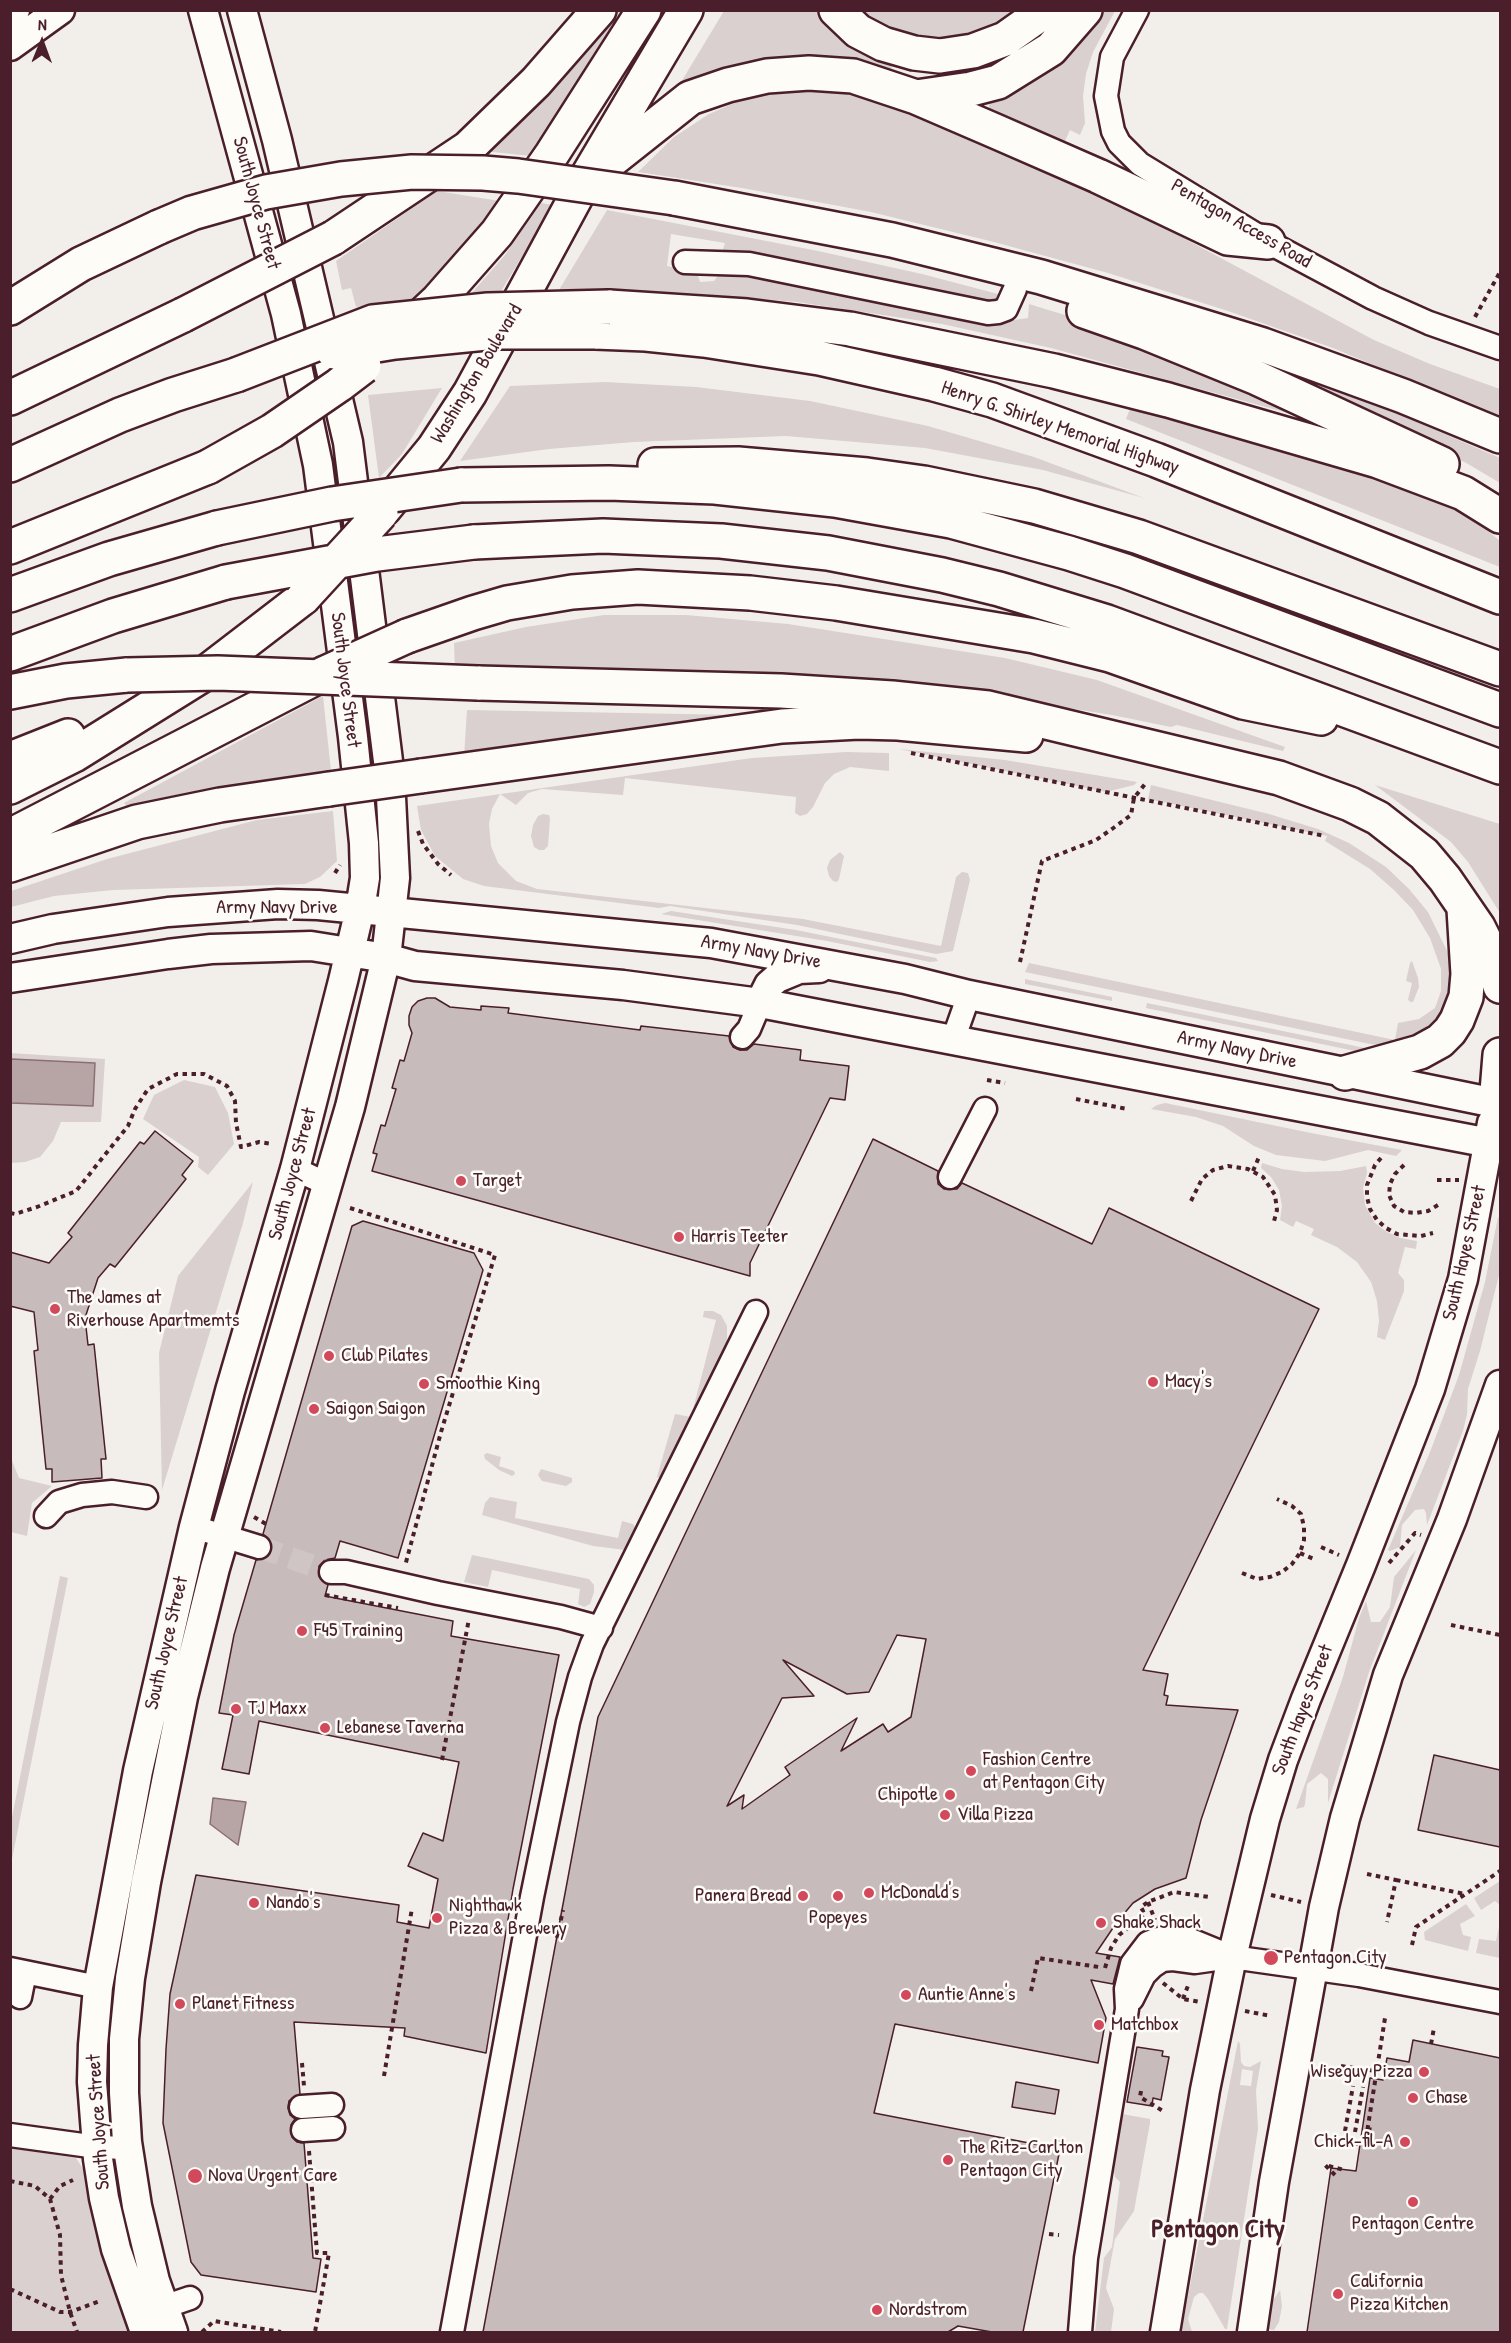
<!DOCTYPE html>
<style>
body{margin:0}
#map{position:relative;width:1511px;height:2343px;overflow:hidden;background:#f2efeb;font-family:"Patrick Hand",sans-serif}
canvas{display:block}
.frame{position:absolute;inset:0;border:12px solid #4a1f2b;pointer-events:none}
.north{position:absolute;left:12px;top:12px;width:60px;height:60px;-webkit-text-stroke:4px #fdfcf7;paint-order:stroke;rotate:1deg;font-size:16px;font-weight:700;line-height:24px;text-align:center;color:#4a1f2b}
.north::after{content:'';display:block;margin:auto;width:21px;height:27px;background:#4a1f2b;clip-path:polygon(50% 0,100% 100%,50% 72%,0 100%)}
</style>
<div id="map">
<canvas width="1511" height="2343"></canvas>
<div class="frame"></div>
<div class="north">N</div>
</div>
<script>
const c = document.querySelector('canvas').getContext('2d');
c.lineJoin = 'round';
function fill(path, color) {
  c.fillStyle = color;
  c.fill(path, 'evenodd');
}
function poly(rows) {
  const path = new Path2D();
  for (const r of rows) {
    path.moveTo(r[0], r[1]);
    for (let i = 2; i < r.length; i += 2) path.lineTo(r[i], r[i + 1]);
  }
  return path;
}
function strokePath(path, color, width, dash) {
  c.strokeStyle = color;
  c.lineWidth = width;
  c.lineCap = dash ? 'butt' : 'round';
  c.setLineDash(dash || []);
  c.stroke(path);
}
function write(font, color, halo, rows, align = 'center') {
  c.font = font + ' "Patrick Hand",sans-serif';
  c.lineWidth = 5;
  c.setLineDash([]);
  c.textBaseline = 'middle';
  c.strokeStyle = halo;
  c.fillStyle = color;
  for (const [text, x, y, turn = 0] of rows) {
    c.save();
    c.translate(x, y);
    c.rotate((+turn || 0) * Math.PI / 180);
    c.textAlign = isNaN(turn) ? turn : align;
    if (halo) c.strokeText(text, 0, 0);
    c.fillText(text, 0, 0);
    c.restore();
  }
}
fill(poly([
 [615,11,626,11,531,156,484,151,594,39],
 [724,11,820,11,841,37,866,55,892,65,891,70,869,64,675,92],
 [858,11,1028,11,953,43,909,39,873,24],
 [1105,11,1115,11,1093,52,1086,74,1083,96,1085,123,1080,135,1070,130,1065,141,1074,145,1071,152,993,116,989,110,989,105,993,101,1023,89,1053,70,1081,43],
 [798,89,847,92,890,104,1078,180,1178,225,1174,233,1374,340,1430,364,1500,389,1500,418,1333,348,1228,311,1108,273,994,242,871,212,742,188,638,172,674,137,709,114,748,97],
 [437,191,500,201,463,248,418,300,356,307,351,288,342,290,336,261],
 [541,203,553,205,500,293,470,295,505,255],
 [607,210,818,251,922,274,998,294,996,302,988,306,721,255,725,243,671,234,667,266,697,273,700,282,714,281,720,273,727,270,1000,322,1028,318,1029,304,1065,315,1230,381,1296,411,1295,415,1051,348,942,324,797,302,689,293,613,290,559,290],
 [1290,371,1366,400,1500,458,1500,483,1468,464,1375,416,1288,378],
 [605,382,696,387,810,401,928,426,1034,457,1144,498,1043,470,925,448,786,436,634,442,549,449,460,461,510,386],
 [442,388,402,454,379,478,368,395],
 [1131,406,1369,475,1433,497,1470,516,1500,541,1500,567,1126,419],
 [604,615,686,615,788,624,1005,658,1097,680,1285,747,1283,751,1177,725,1171,727,1112,715,1011,699,455,670,454,643,526,627],
 [323,696,331,771,210,791,128,808,124,803],
 [467,710,738,715,739,720,464,757],
 [899,749,1005,760,1137,782,1134,785,1106,792],
 [846,752,889,753,889,771,850,767,834,774,825,783,813,807,807,814,800,816,795,813,796,797,625,778,623,795,542,789,528,793,516,805,500,794,492,809,489,824,491,846,498,863,516,881,537,889,803,919,941,946,956,877,962,872,968,873,970,880,953,951,936,954,797,925,670,906,659,908,484,886,463,879,435,856,421,830,417,806,752,758],
 [1151,785,1269,814,1318,829,1349,843,1386,867,1409,889,1428,912,1450,957,1455,977,1454,998,1432,1036,1386,1046,1370,1044,1025,972,1029,963,1395,1040,1398,1023,1419,1019,1435,1008,1441,991,1441,969,1430,938,1413,910,1394,890,1370,869,1325,841,1327,836,1148,799],
 [1375,785,1500,824,1500,913,1468,862,1451,842],
 [333,811,337,861,320,877,305,884,113,890,54,896,11,907,11,891,107,859,257,820],
 [543,814,549,815,550,819,548,846,544,850,539,850,534,847,531,836,533,825,538,816],
 [840,852,844,856,839,879,837,882,833,881,829,876,827,868,830,860],
 [671,911,796,930,936,958,938,961,930,962,827,941,661,914],
 [1412,961,1418,978,1419,987,1413,1002,1411,1002,1408,1000,1412,983,1406,981,1410,963],
 [1025,979,1112,997,1112,1001,1025,984],
 [1147,1003,1370,1049,1383,1050,1370,1054,1146,1008],
 [10,1053,105,1059,101,1122,61,1122,53,1141,40,1157,25,1162,11,1163],
 [184,1080,215,1087,228,1113,234,1144,208,1175,198,1167,199,1157,143,1119,154,1095],
 [1165,1103,1311,1133,1402,1150,1396,1156,1368,1150,1325,1161,1276,1155,1254,1146,1223,1126,1196,1117,1151,1109,1157,1105],
 [1262,1163,1282,1169,1304,1172,1340,1171,1366,1166,1367,1173,1363,1188,1365,1205,1375,1223,1387,1232,1400,1238,1417,1241,1416,1249,1405,1247,1398,1273,1404,1280,1404,1291,1385,1340,1377,1337,1379,1321,1377,1301,1371,1282,1357,1262,1337,1247,1311,1235,1314,1229,1296,1221,1293,1227,1280,1220,1282,1206,1279,1190,1271,1177,1261,1168],
 [253,1182,243,1223,162,1490,159,1353,178,1276],
 [1498,1217,1500,1219,1500,1271,1480,1351,1468,1389,1467,1414,1463,1431,1427,1525,1426,1513,1424,1509,1415,1510,1402,1525,1400,1547,1390,1551,1388,1550,1430,1452,1459,1375,1485,1282],
 [704,1311,713,1311,721,1315,727,1326,727,1342,663,1480,657,1477,675,1414,691,1417,716,1320,703,1317],
 [11,1448,12,1461,19,1478,52,1486,32,1503,27,1536,11,1532],
 [487,1453,501,1457,499,1466,514,1471,515,1474,512,1476,499,1470,485,1459,484,1455],
 [541,1469,572,1478,572,1482,566,1486,542,1481,538,1475],
 [490,1497,517,1502,515,1518,618,1538,622,1521,633,1524,638,1532,625,1550,593,1546,482,1515,485,1503],
 [1416,1550,1369,1672,1328,1803,1328,1779,1321,1773,1307,1784,1305,1804,1304,1807,1296,1809,1343,1677,1359,1618,1366,1601,1371,1622,1380,1622,1390,1607,1394,1577],
 [472,1555,589,1579,594,1585,594,1592,590,1604,584,1607,578,1604,580,1589,492,1570,488,1587,464,1582],
 [60,1576,68,1578,11,1864,11,1822],
 [1500,1881,1500,1905,1495,1901,1481,1910,1474,1898],
 [1466,1904,1475,1916,1460,1924,1463,1935,1471,1937,1468,1951,1425,1940,1424,1932],
 [1500,1922,1500,1958,1476,1953,1479,1939,1496,1941],
 [1238,2041,1240,2044,1241,2062,1244,2066,1250,2067,1261,2061,1256,2090,1258,2129,1227,2329,1225,2329,1208,2299,1203,2293,1199,2293,1194,2297,1188,2319,1192,2332,1181,2332],
 [1242,2069,1253,2071,1251,2086,1240,2085],
 [1122,2114,1150,2119,1150,2123,1134,2211,1115,2239,1106,2288,1114,2309,1111,2332,1095,2332,1104,2258,1112,2247,1120,2182,1115,2177,1114,2171],
 [11,2148,76,2158,85,2172,95,2222,112,2283,130,2332,11,2332],
 [1280,2290,1282,2306,1279,2322,1274,2330,1267,2329,1269,2306]
]), '#d9d0cf');
const water = poly([
 [11,1059,95,1063,93,1106,11,1103,11,1059],
 [213,1798,246,1802,238,1845,210,1824,213,1798]
]);
fill(water, '#b7a5a6');
strokePath(water, '#8b6f75', 1.5);
const building = poly([
 [427,998,435,998,450,1007,481,1010,481,1006,509,1008,508,1013,640,1030,641,1026,729,1036,733,1047,740,1050,747,1050,754,1044,801,1050,800,1060,849,1066,845,1100,830,1098,750,1263,750,1276,372,1171,377,1154,373,1153,381,1125,385,1126,396,1089,392,1088,400,1060,404,1061,412,1033,409,1025,409,1016,412,1007,418,1001,427,998],
 [155,1131,193,1161,182,1175,186,1179,115,1267,110,1264,98,1278,85,1318,88,1345,94,1344,106,1459,101,1459,102,1478,52,1482,52,1469,46,1469,34,1351,38,1350,34,1312,10,1306,10,1252,49,1263,72,1237,68,1233,140,1142,144,1144,155,1131],
 [873,1139,938,1171,938,1184,944,1189,957,1189,962,1183,1092,1244,1109,1208,1319,1309,1143,1670,1168,1674,1164,1695,1168,1696,1166,1705,1238,1710,1201,1820,1186,1878,1155,1889,1133,1903,1117,1922,1096,1953,1120,1957,1113,1984,1091,1980,1106,2018,1098,2063,895,2024,874,2113,1060,2149,1023,2332,992,2332,958,2326,948,2332,483,2332,598,1717,873,1139],
 [897,1635,926,1639,911,1717,888,1732,883,1724,841,1751,857,1718,785,1767,790,1775,742,1809,744,1795,727,1806,782,1698,814,1696,783,1660,847,1694,869,1692,897,1635],
 [363,1221,474,1253,483,1270,398,1558,340,1541,335,1558,325,1560,319,1566,319,1578,328,1585,325,1596,453,1621,451,1636,559,1655,513,1889,486,2053,404,2036,405,2028,294,2022,300,2094,289,2101,288,2108,290,2115,295,2119,291,2125,292,2137,297,2142,304,2143,313,2258,321,2259,316,2292,201,2275,191,2262,163,2123,166,2049,170,1994,196,1875,399,1905,397,1922,429,1928,438,1879,408,1866,423,1833,443,1841,459,1762,259,1721,249,1774,222,1769,233,1715,219,1713,234,1635,256,1560,268,1557,272,1552,272,1543,263,1534,352,1226,363,1221],
 [1434,1755,1500,1770,1500,1847,1418,1830,1434,1755],
 [1413,2040,1500,2058,1500,2332,1307,2332,1331,2168,1356,2171,1370,2078,1383,2080,1387,2058,1409,2062,1413,2040],
 [1137,2047,1163,2051,1162,2056,1169,2057,1161,2100,1153,2098,1152,2106,1127,2102,1137,2047],
 [1016,2082,1059,2090,1055,2114,1012,2107,1016,2082]
]);
fill(building, '#c8bbbb');
strokePath(building, '#4a1f2b', 1.5);
strokePath(poly([
 [259,1547,331,1572]
]), '#d0c5c5', 22, [22, 11]);
const minor = poly([
 [1137,10,1112,57,1106,96,1113,131,1119,143,1140,164,1268,242,1373,298,1429,323,1500,348],
 [685,262,749,264,988,313,998,312,1006,309,1015,289],
 [742,1037,749,1029,760,1003],
 [953,1040,969,995],
 [295,1169,327,1184],
 [950,1177,985,1109],
 [46,1516,59,1502,82,1495,112,1492,146,1497],
 [194,1527,259,1547],
 [331,1572,346,1572,438,1593,561,1617,601,1628],
 [10,1969,98,1987],
 [20,1997,25,1972],
 [1132,1999,1144,1975,1153,1966,1162,1960,1173,1959,1195,1962,1230,1957],
 [301,2107,332,2105],
 [303,2130,333,2128],
 [10,2135,97,2147,127,2148],
 [149,2312,190,2298],
 [452,2332,532,1897,568,1722,580,1677,592,1644,756,1312],
 [1080,2332,1086,2258,1127,2009,1126,1989,1132,1964,1148,1943,1158,1939,1188,1939,1232,1957,1359,1975,1500,2002]
]);
const major = poly([
 [10,15,15,10],
 [10,46,60,10],
 [10,939,53,929,168,912,278,904,318,905,711,943,905,979,969,995,1500,1104],
 [10,978,168,954,211,949,311,946,386,958,415,966,623,985,760,1003,1500,1145],
 [760,1003,769,985,777,978,799,969,819,968],
 [145,2332,116,2249,104,2198,98,2159,92,2082,93,2045,98,1987,138,1771,194,1527,230,1391,295,1169,343,981,360,909,365,878,364,843,353,737,318,465,286,314,203,10],
 [173,2332,155,2281,137,2206,127,2142,124,2093,124,2039,130,1978,146,1882,183,1697,215,1568,350,1107,386,958,395,878,390,777,348,442,277,140,242,10],
 [1165,2332,1205,2090,1232,1957,1265,1819,1283,1760,1306,1699,1361,1565,1430,1389,1463,1279,1492,1123],
 [1252,2332,1274,2182,1313,1968,1324,1907,1345,1818,1388,1675,1452,1519,1500,1385]
]);
const highway = poly([
 [836,10,858,31,883,44,914,53,940,56,973,51,1005,39,1046,10],
 [916,97,971,89,998,82,1051,49,1085,10],
 [584,182,690,98,728,85,767,76,809,73,853,76,916,97,995,131,1098,176,1228,238,1268,242],
 [674,198,892,240,1041,277,1263,345,1403,396,1500,436],
 [333,238,468,148,536,82,599,10],
 [609,307,747,316,850,329,1054,371,1168,400,1378,461,1463,493,1500,516],
 [10,308,81,264,159,227],
 [1084,311,1144,332,1257,378,1442,464],
 [406,330,438,300,497,233,552,154,644,10],
 [595,332,646,334,704,340,819,358,934,384,992,400,1156,460,1500,597],
 [10,398,183,315],
 [10,465,120,415,173,395,236,375],
 [655,465,738,464,867,475,924,483,1034,506,1139,537,1500,669],
 [461,485,609,483,715,487,835,500,951,521,1069,553,1125,571,1500,710],
 [384,509,434,448,470,393,584,182,686,10],
 [474,542,603,536,721,541,828,553,942,575,999,589,1107,622,1500,767],
 [10,547,208,467],
 [10,595,109,559,217,528],
 [407,636,473,613,507,603,572,592,638,587,750,593,836,603,1034,636,1110,655,1243,702,1321,718],
 [10,654,113,616,226,582],
 [478,683,781,691,892,698,988,708,1279,778,1350,804,1378,818,1424,854,1445,879,1478,927,1495,961,1500,986],
 [10,692,66,681,127,675],
 [10,759,68,736],
 [421,776,782,726,859,722,898,723,1026,735],
 [10,787,74,755,204,674,303,598],
 [10,836,323,674],
 [10,865,137,822,220,805,329,789],
 [1345,1073,1420,1052,1440,1041,1450,1031,1457,1020,1466,997,1468,974,1464,909],
 [1496,1104,1500,1055]
]);
strokePath(minor, '#4a1f2b', 27);
strokePath(major, '#4a1f2b', 33);
strokePath(highway, '#4a1f2b', 38);
strokePath(poly([
 [1475,317,1500,272],
 [911,753,1325,836],
 [418,831,423,844,438,864,451,875],
 [335,873,340,865],
 [1020,962,1042,861,1096,840,1112,829,1131,815,1134,798,1145,784],
 [987,1080,1005,1083],
 [1076,1099,1127,1109],
 [1381,1158,1375,1165,1367,1185,1367,1197,1370,1209,1377,1220,1386,1228,1397,1234,1421,1236,1433,1233],
 [1404,1165,1395,1174,1390,1184,1389,1195,1394,1206,1404,1212,1416,1213,1428,1211,1438,1205],
 [1253,1171,1259,1157],
 [1437,1180,1459,1180],
 [1191,1201,1202,1179,1213,1170,1228,1166,1248,1169,1263,1177,1275,1195,1277,1210,1273,1225],
 [350,1208,495,1255,441,1432,405,1566],
 [10,1213,15,1214,37,1207,76,1191,128,1126,135,1109,148,1089,177,1074,204,1074,227,1086,235,1101,236,1123,241,1147,259,1142,273,1144],
 [254,1517,266,1524],
 [1321,1547,1339,1555],
 [1300,1553,1316,1560],
 [1389,1563,1415,1533,1421,1535],
 [1242,1573,1257,1579,1270,1577,1282,1572,1292,1564,1300,1553,1304,1540,1304,1527,1301,1514,1292,1506,1277,1499],
 [325,1595,398,1608],
 [1451,1625,1500,1635],
 [442,1760,469,1619],
 [1367,1874,1396,1880,1387,1922],
 [1396,1880,1465,1894],
 [1271,1895,1301,1902],
 [1148,1902,1155,1920],
 [557,1938,563,1910],
 [1412,1945,1416,1927,1500,1871],
 [1105,1968,1111,1948,1119,1935,1145,1915,1141,1907,1148,1902,1174,1892,1209,1897],
 [1163,1983,1183,1999,1200,2002],
 [1031,1991,1038,1958,1099,1967],
 [1183,1999,1189,1983],
 [1245,2011,1271,2016],
 [1431,2044,1434,2028],
 [302,2063,304,2086],
 [1377,2064,1386,2066],
 [1341,2066,1376,2071],
 [384,2076,412,1908],
 [1141,2091,1140,2097,1163,2111],
 [1367,2129,1375,2130],
 [1345,2131,1353,2086],
 [1355,2132,1363,2087],
 [1327,2140,1365,2145,1385,2018],
 [1055,2142,1061,2142],
 [309,2151,317,2253,329,2253,315,2332],
 [1335,2175,1325,2165,1344,2170],
 [10,2181,35,2186,50,2199,60,2235,61,2275,70,2312,77,2332],
 [50,2199,60,2186,73,2180],
 [1049,2234,1059,2235],
 [10,2289,60,2312,70,2312,100,2301],
 [202,2332,214,2321,281,2332]
]), '#4a1f2b', 4, [4.5, 4.5]);
strokePath(minor, '#fdfcf7', 22);
strokePath(major, '#fdfcf7', 28);
strokePath(highway, '#fdfcf7', 33);
const highwayBridge = poly([
 [159,227,192,213,266,192,341,179,412,172,483,173,518,176,674,198],
 [183,315,333,238],
 [334,352,395,342,496,332,595,332],
 [236,375,373,322,488,310,609,307],
 [208,467,272,431,339,385,364,366],
 [217,528,332,504,461,485],
 [226,582,377,554,474,542],
 [303,598,381,513],
 [323,674,407,636],
 [127,675,218,673,478,683],
 [329,789,421,776]
]);
strokePath(highwayBridge, '#4a1f2b', 38, []);
strokePath(highwayBridge, '#fdfcf7', 33);
for (const [x, y, r, color] of [
 [461,1181,6,"#d1495b"],
 [679,1237,6,"#d1495b"],
 [55,1309,6,"#d1495b"],
 [329,1356,6,"#d1495b"],
 [1153,1382,6,"#d1495b"],
 [424,1384,6,"#d1495b"],
 [314,1409,6,"#d1495b"],
 [302,1631,6,"#d1495b"],
 [236,1709,6,"#d1495b"],
 [325,1728,6,"#d1495b"],
 [971,1771,6,"#d1495b"],
 [950,1795,6,"#d1495b"],
 [945,1815,6,"#d1495b"],
 [869,1893,6,"#d1495b"],
 [803,1896,6,"#d1495b"],
 [838,1896,6,"#d1495b"],
 [254,1903,6,"#d1495b"],
 [437,1918,6,"#d1495b"],
 [1101,1923,6,"#d1495b"],
 [1271,1958,8,"#d1495b"],
 [906,1995,6,"#d1495b"],
 [180,2004,6,"#d1495b"],
 [1099,2025,6,"#d1495b"],
 [1424,2072,6,"#d1495b"],
 [1413,2098,6,"#d1495b"],
 [1405,2142,6,"#d1495b"],
 [948,2160,6,"#d1495b"],
 [195,2176,8,"#d1495b"],
 [1413,2202,6,"#d1495b"],
 [1338,2294,6,"#d1495b"],
 [877,2310,6,"#d1495b"]
]) {
  const dot = new Path2D();
  dot.arc(x, y, r, 0, 2 * Math.PI);
  c.fillStyle = color;
  c.fill(dot);
  strokePath(dot, '#fdfcf7', 2);
}
write('20px', '#4a1f2b', '#fdfcf7', [
 ["South Joyce Street",256,203,75],
 ["Pentagon Access Road",1241,224,30],
 ["Washington Boulevard",477,374,-59],
 ["Henry G. Shirley Memorial Highway",1060,428,19],
 ["South Joyce Street",345,680,83],
 ["Army Navy Drive",277,908],
 ["Army Navy Drive",761,952,10],
 ["Army Navy Drive",1237,1050,12],
 ["South Joyce Street",293,1174,-75],
 ["South Hayes Street",1465,1253,-77],
 ["South Joyce Street",167,1643,-77],
 ["South Hayes Street",1303,1710,-69],
 ["South Joyce Street",99,2122,-94]
]);
write('20px', '#4a1f2b', '#fdfcf7', [
 ["Target",473,1181],
 ["Harris Teeter",691,1237],
 ["The James at",67,1298],
 ["Riverhouse Apartmemts",67,1321],
 ["Club Pilates",341,1356],
 ["Macy's",1165,1382],
 ["Smoothie King",436,1384],
 ["Saigon Saigon",326,1409],
 ["F45 Training",314,1631],
 ["TJ Maxx",248,1709],
 ["Lebanese Taverna",337,1728],
 ["Fashion Centre",983,1760],
 ["at Pentagon City",983,1783],
 ["Chipotle",938,1795,"right"],
 ["Villa Pizza",957,1815],
 ["McDonald's",881,1893],
 ["Panera Bread",791,1896,"right"],
 ["Nando's",266,1903],
 ["Nighthawk",449,1906],
 ["Pizza & Brewery",449,1929],
 ["Popeyes",838,1918,"center"],
 ["Shake Shack",1113,1923],
 ["Pentagon City",1284,1958],
 ["Auntie Anne's",918,1995],
 ["Planet Fitness",192,2004],
 ["Matchbox",1111,2025],
 ["Wiseguy Pizza",1412,2072,"right"],
 ["Chase",1425,2098],
 ["Chick-fil-A",1393,2142,"right"],
 ["The Ritz-Carlton",960,2148],
 ["Pentagon City",960,2171],
 ["Nova Urgent Care",208,2176],
 ["Pentagon Centre",1413,2224,"center"],
 ["California",1350,2282],
 ["Pizza Kitchen",1350,2305],
 ["Nordstrom",889,2310]
], 'left');
write('bold 26px', '#4a1f2b', '#fdfcf7', [
 ["Pentagon City",1218,2230]
]);
</script>
